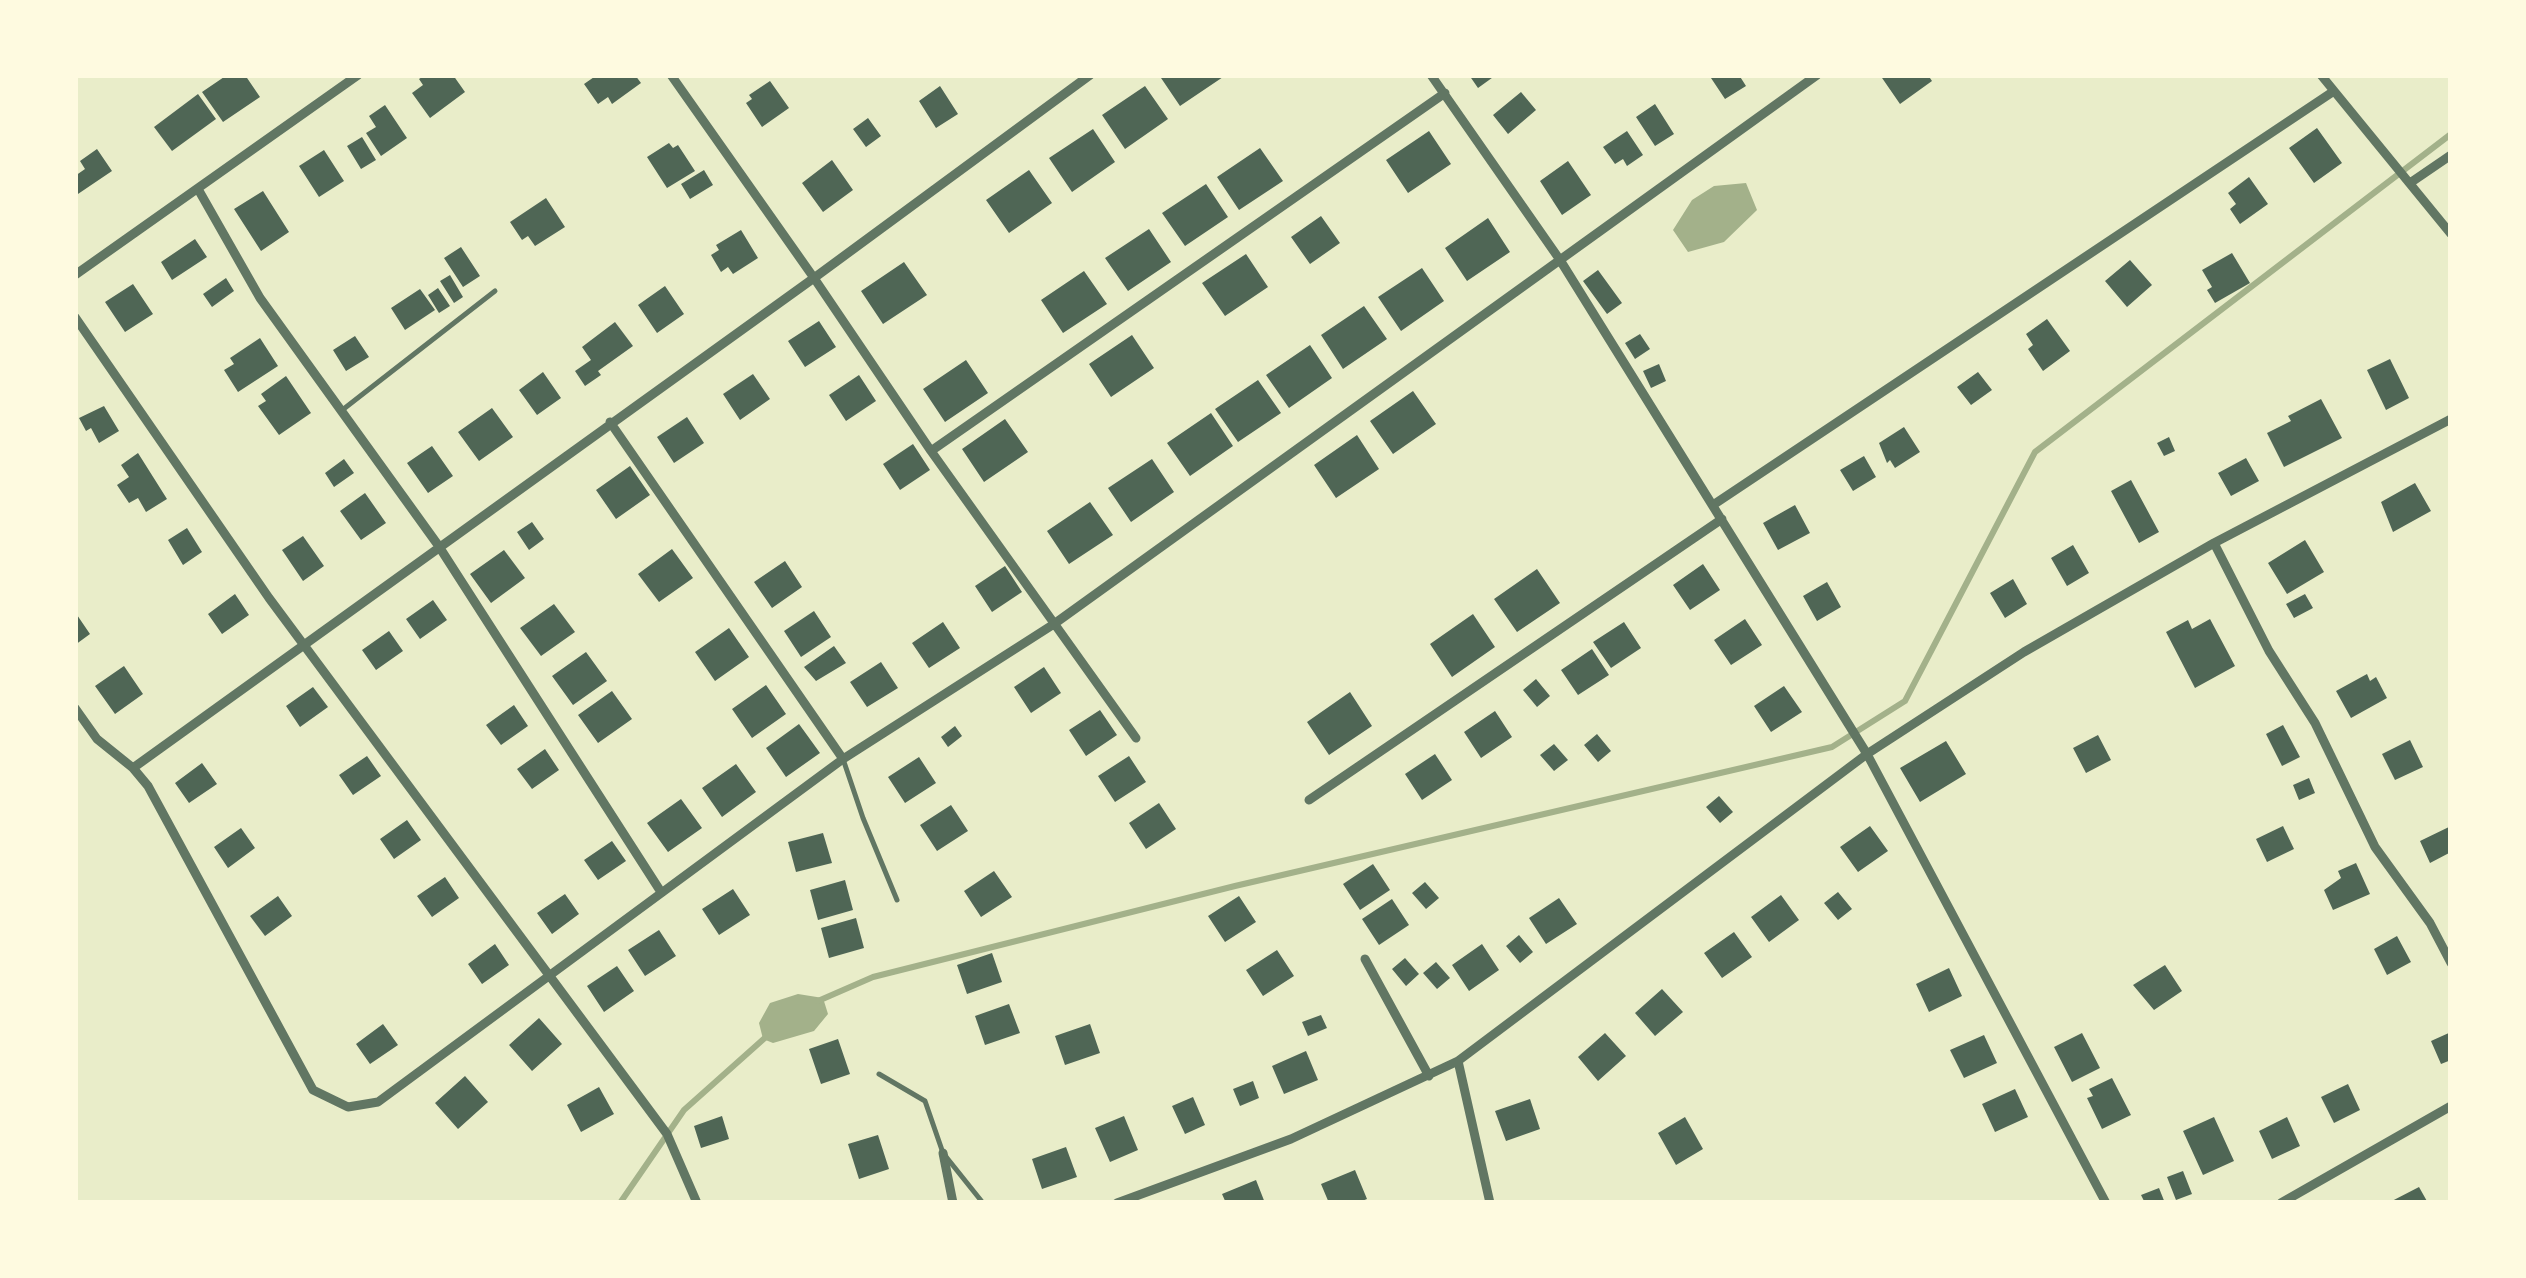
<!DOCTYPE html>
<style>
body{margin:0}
#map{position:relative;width:2526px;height:1278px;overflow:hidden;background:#e9edc9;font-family:"Noto Sans",sans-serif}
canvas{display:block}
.frame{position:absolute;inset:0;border:78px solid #fefae0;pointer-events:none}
</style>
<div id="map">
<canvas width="2526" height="1278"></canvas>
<div class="frame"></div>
</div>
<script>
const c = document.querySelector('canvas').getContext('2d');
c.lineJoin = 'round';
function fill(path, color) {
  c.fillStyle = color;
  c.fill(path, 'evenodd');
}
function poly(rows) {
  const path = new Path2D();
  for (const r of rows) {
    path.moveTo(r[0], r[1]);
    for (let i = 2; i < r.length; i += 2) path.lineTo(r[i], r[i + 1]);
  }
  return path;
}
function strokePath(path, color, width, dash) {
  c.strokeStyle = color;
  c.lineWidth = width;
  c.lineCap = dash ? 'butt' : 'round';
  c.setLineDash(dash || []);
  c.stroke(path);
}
fill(poly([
 [1746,183,1757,210,1724,242,1688,252,1673,230,1692,200,1714,186],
 [798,994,823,998,828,1014,814,1031,773,1043,763,1039,759,1023,770,1003]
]), '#a3b18a');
strokePath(poly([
 [818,1001,873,977,1235,886,1832,747,1905,701,2035,452,2451,134],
 [620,1203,684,1110,767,1036]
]), '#a3b18a', 6);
fill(poly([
 [227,75,245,75,260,97,223,122,202,92],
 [425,75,453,75,465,92,430,118,412,93,423,85,419,79],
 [597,75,635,75,641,83,612,104,608,97,598,104,584,84],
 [1159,75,1226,75,1180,106],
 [1469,75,1496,75,1478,88],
 [1709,75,1739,75,1746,86,1725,99],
 [1880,75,1928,75,1932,81,1900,104],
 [770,81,789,108,762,127,746,103,752,99,749,95],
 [940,86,958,114,936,128,919,101],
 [1145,86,1168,119,1125,149,1102,115],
 [1521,92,1536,110,1508,134,1493,115],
 [198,94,216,119,172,151,154,127],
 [1655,104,1674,134,1655,146,1636,117],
 [385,105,407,138,381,156,366,133,376,127,369,116],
 [868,118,881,136,866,147,853,129],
 [2317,128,2342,163,2314,183,2289,148],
 [1093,129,1115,162,1072,192,1049,158],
 [1429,131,1451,164,1408,193,1386,160],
 [1627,131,1643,155,1627,166,1623,159,1615,164,1603,147],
 [362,137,376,160,361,169,347,146],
 [669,143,673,148,678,145,695,171,667,188,647,157],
 [1260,148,1283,181,1239,210,1217,177],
 [97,149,112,171,75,196,75,176,85,169,80,161],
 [324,150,344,181,319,197,299,166],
 [832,160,853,190,823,212,802,183],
 [1568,161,1591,195,1562,215,1540,181],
 [704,170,713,185,690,199,681,184],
 [1029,170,1052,203,1009,233,986,200],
 [2249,177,2268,204,2240,224,2230,209,2236,204,2228,193],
 [1206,184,1228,217,1185,246,1162,213],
 [263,191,289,232,261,251,234,209],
 [546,198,565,227,535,246,528,236,522,240,510,222],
 [1321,216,1340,243,1310,264,1291,237],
 [1488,218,1510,252,1467,281,1445,248],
 [1149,229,1171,262,1128,291,1105,258],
 [741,230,758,258,733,274,728,267,721,272,711,255,719,250,716,245],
 [195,239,207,257,172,280,161,262],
 [461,247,480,276,463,287,444,258],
 [2232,253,2250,283,2215,303,2207,290,2212,287,2202,270],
 [1246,254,1268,287,1225,316,1202,283],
 [2130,260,2152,285,2127,307,2105,281],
 [904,262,927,295,883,324,861,291],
 [1422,268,1444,301,1401,331,1378,297],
 [1598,270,1622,303,1607,314,1583,281],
 [1084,271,1107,304,1063,333,1041,300],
 [450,275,463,297,454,303,440,281],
 [226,278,234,291,212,307,203,294],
 [133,284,153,314,125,332,105,302],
 [665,286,684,314,657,333,638,305],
 [438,288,450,306,439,313,428,295],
 [420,289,435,310,405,330,391,308],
 [1364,306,1387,339,1343,369,1321,335],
 [2047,319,2070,351,2043,371,2028,349,2033,345,2026,334],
 [819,321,836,347,805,367,788,341],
 [615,322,633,346,598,371,601,375,585,386,575,371,591,360,582,347],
 [1640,334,1650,349,1635,359,1625,343],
 [1132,335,1154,368,1111,397,1089,364],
 [355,336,369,357,346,371,333,350],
 [260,338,278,366,238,392,224,370,234,364,230,358],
 [1310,345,1332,378,1289,408,1266,375],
 [2390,359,2409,398,2386,410,2367,370],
 [966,360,988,393,945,422,923,389],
 [1659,364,1666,381,1651,388,1643,371],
 [543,372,561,398,537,415,519,390],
 [1978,372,1992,390,1971,405,1957,387],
 [753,374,770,399,740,420,723,394],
 [859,375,876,401,846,421,829,395],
 [286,376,311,413,279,435,258,406,266,401,261,394],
 [1258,380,1281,413,1238,442,1215,409],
 [1413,391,1436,424,1393,454,1370,421],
 [2321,399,2342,438,2284,467,2267,433,2291,421,2288,416],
 [104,406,119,431,99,443,91,428,86,431,79,418],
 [492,408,513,437,479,461,458,432],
 [1211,413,1233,446,1190,476,1167,443],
 [687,417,704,443,674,463,657,437],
 [1005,419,1028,452,984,482,962,449],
 [1904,427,1920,452,1895,468,1890,460,1887,463,1879,443],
 [1357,435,1379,469,1336,498,1314,465],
 [2169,437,2175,451,2164,456,2157,443],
 [913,444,930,470,900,490,883,464],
 [432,446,453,476,428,493,407,463],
 [138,453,167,499,146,512,138,498,129,503,117,485,129,477,121,465],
 [1864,456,1876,477,1853,491,1840,470],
 [2246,458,2259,481,2231,496,2218,473],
 [344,459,354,473,334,487,325,473],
 [1152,459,1174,492,1131,522,1108,488],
 [630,466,650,495,616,519,596,490],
 [2131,480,2159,532,2139,543,2111,491],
 [2415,483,2431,511,2393,532,2381,502],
 [365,493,386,523,361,540,340,511],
 [1090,502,1113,535,1069,564,1047,531],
 [1795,505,1810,533,1778,550,1763,523],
 [532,522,544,539,529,550,517,532],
 [187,528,202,552,183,565,168,540],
 [303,536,324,566,303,581,282,550],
 [2305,540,2324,572,2287,594,2268,563],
 [2073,545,2089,573,2067,586,2051,558],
 [672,549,693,578,659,602,638,574],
 [504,550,525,578,491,603,470,574],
 [785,561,802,587,772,608,754,582],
 [1703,564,1720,590,1690,610,1673,585],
 [1005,566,1022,592,992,612,975,586],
 [1537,569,1560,603,1517,632,1494,599],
 [2013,579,2027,604,2005,618,1990,593],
 [1827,582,1841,607,1817,621,1803,596],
 [235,594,249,615,222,634,208,614],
 [2305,594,2313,608,2294,618,2286,604],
 [433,600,447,620,420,639,406,619],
 [554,604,575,632,541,656,520,628],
 [814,611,831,637,801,657,784,631],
 [75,612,90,634,75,645],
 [1473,614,1495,647,1452,677,1430,644],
 [1745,619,1762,645,1731,665,1714,640],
 [2210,619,2235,666,2195,688,2166,632,2188,620,2192,629],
 [943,622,960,648,929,668,912,643],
 [1624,622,1641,648,1611,668,1593,642],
 [729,628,749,657,715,681,695,652],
 [389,631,403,651,376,670,362,650],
 [834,646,846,663,816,681,804,667],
 [1592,649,1609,675,1578,695,1561,670],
 [586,652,607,681,573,705,552,676],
 [881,662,898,688,867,707,850,682],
 [124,666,143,694,115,714,95,686],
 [1044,667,1061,693,1031,713,1014,687],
 [2367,674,2370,681,2376,677,2387,698,2351,718,2336,691],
 [1536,679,1550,696,1537,707,1523,690],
 [766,685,786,714,752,738,732,709],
 [1784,686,1802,712,1771,732,1754,706],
 [313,687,328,707,300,727,286,706],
 [612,691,632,719,598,743,578,715],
 [1350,692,1372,726,1329,755,1307,722],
 [514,705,528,726,501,745,486,725],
 [1100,710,1117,735,1086,756,1069,730],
 [1495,711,1512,737,1481,758,1464,732],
 [799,724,820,753,786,777,766,748],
 [2283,725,2300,757,2282,766,2266,734],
 [955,726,962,736,948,747,941,737],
 [1597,734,1611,751,1598,762,1584,745],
 [2098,735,2111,760,2086,773,2073,748],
 [2410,740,2423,767,2395,780,2382,754],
 [1946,741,1966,774,1920,802,1900,768],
 [1554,744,1568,760,1554,771,1540,755],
 [545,749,559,770,532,789,517,769],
 [1435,754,1452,780,1422,800,1405,774],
 [367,756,381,776,353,795,339,775],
 [1129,756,1146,782,1115,802,1098,776],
 [919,757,936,783,905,803,888,777],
 [202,763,217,784,189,803,175,783],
 [736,764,756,792,722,817,702,788],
 [2309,778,2315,793,2299,800,2293,785],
 [1719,796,1733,812,1720,823,1706,807],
 [681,799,702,828,668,852,647,823],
 [1159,803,1176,829,1146,849,1129,823],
 [951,805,968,831,937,851,920,825],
 [407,820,421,840,394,859,380,839],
 [1870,826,1888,851,1858,872,1840,847],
 [2283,826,2294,849,2267,862,2256,839],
 [2451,826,2451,852,2430,863,2420,841],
 [241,828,255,848,228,868,214,847],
 [823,833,832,863,796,872,788,842],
 [612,841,626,861,598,880,584,860],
 [2356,863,2370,894,2333,910,2324,890,2341,878,2338,871],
 [1373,864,1390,890,1360,910,1343,884],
 [994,871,1012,897,981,917,964,891],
 [445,877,459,898,432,917,417,896],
 [845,880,853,910,818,920,810,890],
 [1425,882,1439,898,1426,909,1412,893],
 [733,889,750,915,719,935,702,909],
 [1838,892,1852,909,1838,920,1824,903],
 [565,894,579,914,552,934,537,913],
 [1781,895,1799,920,1769,942,1751,917],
 [278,896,292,916,265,936,250,916],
 [1239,896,1256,922,1225,942,1208,916],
 [1559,898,1577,924,1546,944,1529,918],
 [1392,899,1409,925,1379,945,1362,919],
 [856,918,864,948,829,958,821,928],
 [659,930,676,956,645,976,628,950],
 [1734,932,1752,957,1722,978,1704,953],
 [1519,935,1533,952,1520,963,1506,946],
 [2397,936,2411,962,2387,975,2374,949],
 [495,944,509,965,482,984,468,964],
 [1482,944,1499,970,1469,991,1452,965],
 [1277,950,1294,976,1263,996,1246,970],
 [992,953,1002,982,967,994,957,965],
 [1405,958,1419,974,1406,986,1392,969],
 [1436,962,1450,978,1437,989,1423,973],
 [2165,965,2182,991,2154,1010,2133,985],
 [617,966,634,991,604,1012,587,986],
 [1949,968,1962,996,1929,1012,1916,984],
 [1662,989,1683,1012,1655,1036,1635,1013],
 [1009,1004,1020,1033,985,1045,975,1016],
 [1321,1015,1327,1028,1308,1036,1302,1022],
 [539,1018,562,1044,532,1071,509,1045],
 [383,1024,398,1045,370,1064,356,1044],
 [1090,1024,1100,1053,1065,1065,1055,1036],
 [2451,1032,2451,1060,2441,1064,2431,1041],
 [1605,1033,1626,1056,1598,1081,1578,1057],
 [2082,1033,2100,1068,2072,1082,2054,1047],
 [1984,1035,1997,1063,1964,1078,1950,1050],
 [838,1039,850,1074,821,1084,809,1049],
 [1306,1051,1318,1080,1284,1094,1272,1066],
 [465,1076,488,1102,458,1129,435,1103],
 [2112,1078,2131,1115,2102,1129,2087,1098,2093,1096,2089,1089],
 [1253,1081,1259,1098,1240,1106,1233,1089],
 [2348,1084,2360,1110,2334,1123,2321,1097],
 [599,1087,614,1114,581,1132,567,1105],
 [2015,1089,2028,1117,1995,1132,1982,1104],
 [1193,1097,1205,1125,1185,1134,1172,1106],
 [1530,1099,1540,1129,1506,1141,1495,1111],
 [722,1116,729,1139,701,1148,694,1126],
 [1124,1116,1138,1150,1110,1162,1095,1128],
 [1685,1117,1703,1149,1676,1165,1658,1133],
 [2214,1117,2234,1161,2203,1175,2183,1131],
 [2287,1117,2300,1146,2272,1159,2259,1131],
 [878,1135,889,1169,859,1179,848,1144],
 [1066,1147,1077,1177,1042,1189,1032,1159],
 [1355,1170,1367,1199,1357,1203,1329,1203,1321,1184],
 [2183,1171,2192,1194,2176,1200,2167,1177],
 [1256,1180,1265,1203,1226,1203,1222,1194],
 [2419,1187,2428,1203,2388,1203],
 [2159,1188,2165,1203,2145,1203,2141,1195]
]), '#4f6655');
strokePath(poly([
 [341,411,495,291],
 [843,759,863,818,897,900],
 [879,1074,925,1101,943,1153,983,1203]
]), '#617663', 5);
strokePath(poly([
 [671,75,814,278,931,451,1136,738],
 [1431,75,1560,260,1867,754,2106,1203],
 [2321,75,2451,234],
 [2410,183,2451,155],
 [198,189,260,298,438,545,661,892],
 [75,275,358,75],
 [75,317,269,598,667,1134,697,1203],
 [610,422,843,759],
 [931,451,1445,93],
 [1713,505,2334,91],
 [2214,543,2269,651,2315,723,2375,847,2430,923,2451,963],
 [75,708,97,739,133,768,148,786,313,1090,348,1107,378,1102,843,759,1054,624,1817,75],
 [133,768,814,278,1090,75],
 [1309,800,1722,519],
 [1365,959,1429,1076],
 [1458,1061,1490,1203],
 [943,1153,953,1203],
 [1117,1203,1291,1139,1458,1061,1867,754,2024,652,2214,543,2451,419],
 [2281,1203,2451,1106]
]), '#617663', 9);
</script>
